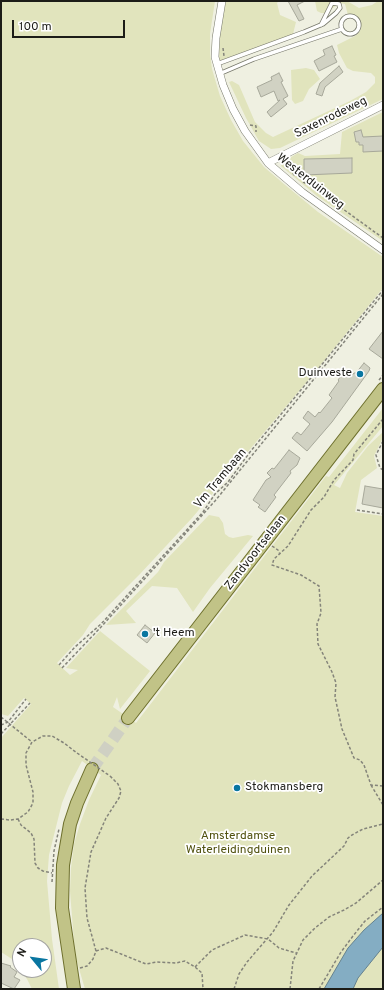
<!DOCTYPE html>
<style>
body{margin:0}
#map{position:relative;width:384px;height:990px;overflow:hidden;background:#eff0e1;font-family:Overpass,sans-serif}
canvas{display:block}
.frame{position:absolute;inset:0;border:2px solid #1c1c17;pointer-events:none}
.north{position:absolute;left:12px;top:938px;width:40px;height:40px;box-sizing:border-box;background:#fff;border:1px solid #a4a4a2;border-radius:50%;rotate:299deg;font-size:11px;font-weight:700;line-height:16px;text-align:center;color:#1c1c17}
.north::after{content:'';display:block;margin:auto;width:14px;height:18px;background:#0976a1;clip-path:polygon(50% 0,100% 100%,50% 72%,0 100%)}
.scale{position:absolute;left:12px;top:20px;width:113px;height:18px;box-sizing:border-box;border:2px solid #1c1c17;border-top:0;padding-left:5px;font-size:12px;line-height:14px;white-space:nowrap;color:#1c1c17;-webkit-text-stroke:3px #fff;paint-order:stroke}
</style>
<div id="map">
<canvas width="384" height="990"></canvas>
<div class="frame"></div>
<div class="north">N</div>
<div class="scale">100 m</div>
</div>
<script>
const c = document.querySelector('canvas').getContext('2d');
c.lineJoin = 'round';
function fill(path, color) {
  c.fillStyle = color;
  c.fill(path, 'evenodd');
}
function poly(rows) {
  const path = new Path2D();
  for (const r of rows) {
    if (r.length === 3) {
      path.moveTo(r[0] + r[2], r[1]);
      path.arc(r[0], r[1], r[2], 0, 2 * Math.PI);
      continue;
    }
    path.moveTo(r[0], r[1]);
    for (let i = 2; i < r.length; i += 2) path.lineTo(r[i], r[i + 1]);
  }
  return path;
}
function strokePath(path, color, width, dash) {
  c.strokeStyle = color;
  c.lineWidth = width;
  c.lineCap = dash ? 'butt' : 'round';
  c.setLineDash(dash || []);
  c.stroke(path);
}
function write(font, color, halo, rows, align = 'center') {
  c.font = font + ' Overpass,sans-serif';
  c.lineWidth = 3.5;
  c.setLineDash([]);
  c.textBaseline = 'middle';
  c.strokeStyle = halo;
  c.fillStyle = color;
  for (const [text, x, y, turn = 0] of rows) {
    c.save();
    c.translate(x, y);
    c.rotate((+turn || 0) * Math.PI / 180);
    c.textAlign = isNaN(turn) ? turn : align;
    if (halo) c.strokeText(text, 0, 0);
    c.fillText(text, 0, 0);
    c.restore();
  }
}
fill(poly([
 [1,1,215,1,210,34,210,53,212,69,220,96,231,120,243,141,264,167,284,184,318,212,383,257,383,288,310,378,192,518,140,574,90,624,83,635,57,663,70,675,78,670,66,668,100,631,150,671,120,709,117,697,113,707,136,723,326,476,329,477,383,408,383,426,334,485,340,488,347,473,368,446,383,432,383,438,374,456,377,468,361,480,355,512,383,516,383,989,85,989,75,955,70,891,71,868,74,844,80,824,89,800,101,775,82,761,69,786,62,803,49,855,47,881,52,939,59,989,32,989,27,979,20,970,44,970,44,946,20,946,20,970,12,959,1,952,1,738,31,704,24,698,8,716,1,714],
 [226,1,279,1,277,3,280,15,296,22,293,34,290,37,221,62,219,61,220,29],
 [315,1,347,1,359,8,372,5,378,1,383,1,383,99,280,148,271,149,259,141,246,118,229,82,232,81,239,85,255,122,266,133,273,137,350,101,366,92,375,83,375,77,371,73,353,71,347,68,339,53,337,45,355,36,360,31,361,27,359,22,355,17,348,15,345,4,340,3,330,10,325,13,321,13,317,11],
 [306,68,314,70,320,79,309,89,303,101,295,104,292,100,291,70],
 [383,112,383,241,317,196,281,166,283,162,298,153,305,156,340,154,342,132],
 [209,515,219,517,223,523,225,534,229,537,233,538,248,535,253,536,210,588,193,612,177,588,152,586,126,611,136,623,106,625,158,572,164,562]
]), '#e1e4bd');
const water = poly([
 [383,913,383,947,358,978,353,989,324,989,348,948,364,930,383,913]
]);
fill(water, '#84adc3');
strokePath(water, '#65828f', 1);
const building = poly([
 [288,1,305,1,297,5,304,19,299,21,288,1],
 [332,46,336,55,334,56,337,62,319,71,314,61,325,55,323,50,332,46],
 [339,66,343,72,325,87,322,96,316,94,320,83,339,66],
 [279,73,283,81,281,82,288,96,283,99,287,104,271,117,267,112,280,100,278,101,274,91,261,97,257,87,272,80,271,77,279,73],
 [361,130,363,137,383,136,383,151,363,152,363,145,359,145,359,142,356,142,354,132,361,130],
 [352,158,352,173,304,175,304,159,352,158],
 [383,331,383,359,369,349,383,331],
 [364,363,370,368,369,371,332,422,307,451,292,438,297,432,301,435,310,424,303,418,308,411,315,417,319,412,320,413,332,398,329,395,339,381,338,380,343,373,350,378,354,373,356,373,364,363],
 [289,450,300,458,297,465,290,471,291,473,274,495,276,497,265,512,258,507,260,505,253,500,266,480,271,477,267,473,272,468,274,469,289,450],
 [365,486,383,489,383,508,362,504,365,486],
 [145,625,155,633,147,643,137,635,145,625],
 [1,963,11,966,10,967,17,972,14,977,20,980,14,989,1,983,1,963]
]);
fill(building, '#d1d2c3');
strokePath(building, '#a7a89a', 1);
strokePath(poly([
 [92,769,128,718]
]), '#cfd0c3', 12, [12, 6]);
const lane = poly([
 [350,25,9],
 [217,64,304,32,323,24,336,13,340,8,339,4,332,3,321,25],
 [219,74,254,59,342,29]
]);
const street = poly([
 [222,1,216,38,215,57,223,85,233,109,245,131,268,163,275,169,302,192,383,250],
 [268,163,383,105]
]);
const primary = poly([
 [128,718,383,389],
 [74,989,62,908,63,865,70,824,77,803,92,769]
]);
strokePath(lane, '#78796c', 5);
strokePath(street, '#78796c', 8);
strokePath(primary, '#6d6f2c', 14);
strokePath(poly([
 [223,48,224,56],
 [250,125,256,126,256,132],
 [284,163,290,166,290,170,295,176],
 [303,182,314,188,383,238],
 [379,380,383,375],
 [383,419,354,454,353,460,334,480,324,497,311,510,288,546,274,559,272,565,301,575,319,586,321,613,317,624,318,644,332,672,336,683,335,697,342,729,354,758,360,760,364,765,371,785,383,786],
 [383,441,376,455,380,468,383,470],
 [357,510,383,514],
 [272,546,278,550,280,554],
 [59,665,75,647,101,624,203,512,215,494,228,482,250,452,383,290],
 [62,668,101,627,215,501,383,294],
 [1,717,32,742],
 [1,725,8,722,26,699],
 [1,734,30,703],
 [371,785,383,805],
 [1,819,10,820,18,819,28,812,33,803,33,792,26,765,26,753,32,742,43,736,52,736,64,743,77,753],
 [18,819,21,825,31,833,34,839,35,863,38,868,43,871,52,873],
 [52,882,54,851,59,829],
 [96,951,106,948,146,964,157,962,176,963,185,961,195,967,202,973,203,989],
 [195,967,212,950,245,935,268,939,279,948,296,953],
 [80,968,87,966,93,959,96,951,87,918,85,888,91,852,106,818,119,798,121,791,118,784,110,776],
 [234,989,239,974,247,962,273,932,289,905,312,876,344,846,348,838,352,835,363,829,383,824],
 [290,989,293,961,303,940,315,928,329,917,344,910,356,903,383,880],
 [319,989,341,952,353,936,365,921,383,907]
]), '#84847a', 1.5, [3, 2]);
strokePath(lane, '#fff', 3.5);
strokePath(street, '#fff', 7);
strokePath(primary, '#c1c387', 12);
strokePath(poly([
 [77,753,110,776]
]), '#84847a', 1.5, [3, 2]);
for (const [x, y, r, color] of [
 [360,374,4,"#0976a1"],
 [145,634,4,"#0976a1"],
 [237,788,4,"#0976a1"]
]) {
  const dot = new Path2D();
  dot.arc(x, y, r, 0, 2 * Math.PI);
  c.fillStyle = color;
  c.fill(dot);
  strokePath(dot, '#fff', 1.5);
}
write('12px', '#1c1c17', '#fff', [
 ["Saxenrodeweg",331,118,-26],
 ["Westerduinweg",310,182,38],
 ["Vm Trambaan",221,479,-50],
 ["Zandvoortselaan",256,553,-52]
]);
write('12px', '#1c1c17', '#fff', [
 ["Duinveste",352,374,"right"],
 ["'t Heem",153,634],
 ["Stokmansberg",245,788]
], 'left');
write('12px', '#50510e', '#fff', [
 ["Amsterdamse",238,837],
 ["Waterleidingduinen",238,851]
]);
</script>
